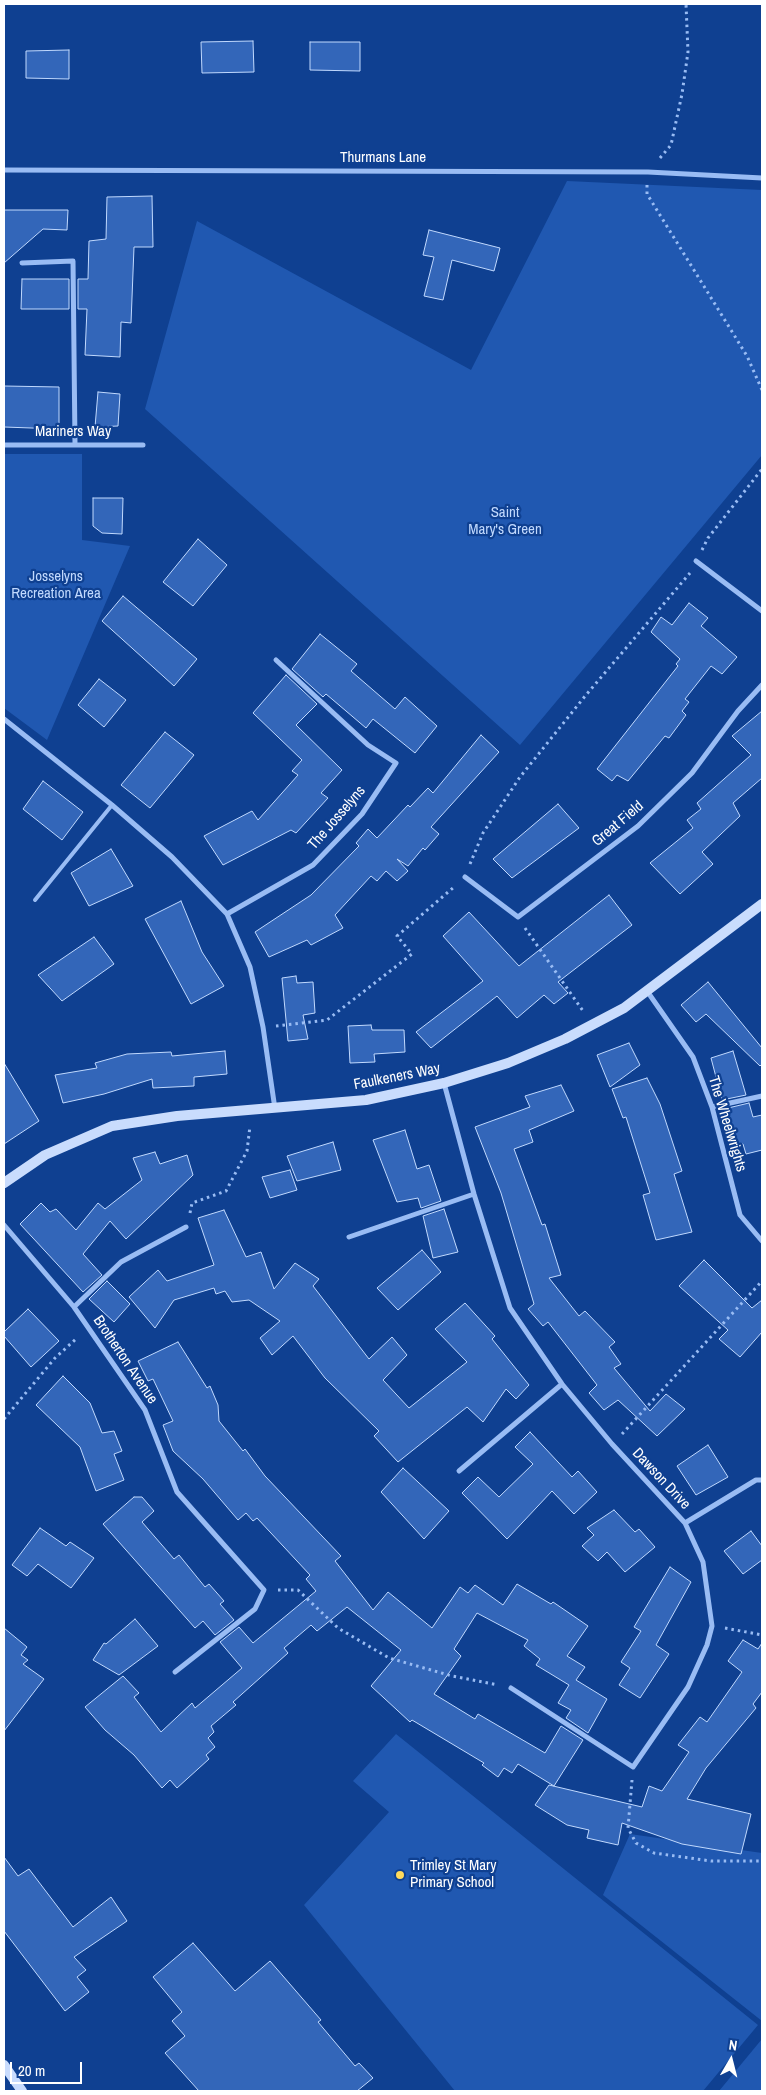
<!DOCTYPE html>
<style>
body{margin:0}
#map{position:relative;width:766px;height:2095px;overflow:hidden;background:#0f4091;font-family:"Archivo Narrow",sans-serif}
canvas{display:block}
.frame{position:absolute;inset:0;border:5px solid #fff;pointer-events:none}
.north{position:absolute;left:706px;top:2035px;width:50px;height:50px;-webkit-text-stroke:4px #0f4091;paint-order:stroke;rotate:8deg;font-size:14px;font-weight:700;line-height:20px;text-align:center;color:#fff}
.north::after{content:'';display:block;margin:auto;width:18px;height:22px;background:#fff;clip-path:polygon(50% 0,100% 100%,50% 72%,0 100%)}
.scale{position:absolute;left:10px;top:2062px;width:72px;height:22px;box-sizing:border-box;border:2px solid #fff;border-top:0;padding-left:6px;font-size:15px;line-height:18px;white-space:nowrap;color:#fff;-webkit-text-stroke:4px #0f4091;paint-order:stroke}
</style>
<div id="map">
<canvas width="766" height="2095"></canvas>
<div class="frame"></div>
<div class="north">N</div>
<div class="scale">20 m</div>
</div>
<script>
const c = document.querySelector('canvas').getContext('2d');
c.lineJoin = 'round';
function fill(path, color) {
  c.fillStyle = color;
  c.fill(path, 'evenodd');
}
function poly(rows) {
  const path = new Path2D();
  for (const r of rows) {
    path.moveTo(r[0], r[1]);
    for (let i = 2; i < r.length; i += 2) path.lineTo(r[i], r[i + 1]);
  }
  return path;
}
function strokePath(path, color, width, dash) {
  c.strokeStyle = color;
  c.lineWidth = width;
  c.lineCap = dash ? 'butt' : 'round';
  c.setLineDash(dash || []);
  c.stroke(path);
}
function write(font, color, halo, rows, align = 'center') {
  c.font = font + ' "Archivo Narrow",sans-serif';
  c.lineWidth = 4.5;
  c.setLineDash([]);
  c.textBaseline = 'middle';
  c.strokeStyle = halo;
  c.fillStyle = color;
  for (const [text, x, y, turn = 0] of rows) {
    c.save();
    c.translate(x, y);
    c.rotate((+turn || 0) * Math.PI / 180);
    c.textAlign = isNaN(turn) ? turn : align;
    if (halo) c.strokeText(text, 0, 0);
    c.fillText(text, 0, 0);
    c.restore();
  }
}
fill(poly([
 [567,181,762,190,762,455,520,745,145,409,197,221,471,370],
 [4,454,82,454,82,540,130,546,47,740,4,708],
 [396,1734,758,2025,703,2091,455,2091,304,1905,389,1812,353,1781],
 [630,1834,762,1853,762,2021,603,1895],
 [762,2039,762,2091,719,2091]
]), '#2058b1');
const building = poly([
 [253,41,254,72,202,73,201,42,253,41],
 [310,42,360,42,360,71,310,70,310,42],
 [69,50,69,79,26,78,26,51,69,50],
 [152,196,153,247,134,247,131,323,121,322,120,357,85,355,87,309,78,309,78,279,88,279,89,241,106,239,107,197,152,196],
 [4,210,68,210,67,230,43,229,4,263,4,210],
 [429,230,500,248,494,271,452,260,443,300,424,296,434,257,423,255,429,230],
 [22,279,69,279,69,309,21,309,22,279],
 [4,386,59,387,59,429,4,427,4,386],
 [98,392,120,394,118,426,95,427,98,392],
 [93,498,123,498,122,534,102,533,93,526,93,498],
 [198,539,227,565,193,606,163,582,198,539],
 [123,596,197,659,174,686,102,621,123,596],
 [689,603,708,618,701,626,737,657,722,674,711,666,685,699,689,702,682,711,686,715,669,738,665,736,628,781,617,775,612,781,597,769,678,666,676,664,680,659,651,632,661,617,672,625,689,603],
 [320,634,357,664,351,671,395,709,405,697,437,726,415,753,373,719,366,728,326,694,323,697,292,669,320,634],
 [286,675,317,704,296,725,342,770,321,793,328,798,296,833,291,830,223,865,204,836,252,811,258,820,298,775,292,771,302,760,253,713,286,675],
 [99,679,126,700,104,727,78,705,99,679],
 [762,711,762,778,733,803,740,816,702,852,713,864,680,894,650,863,693,828,687,820,701,809,697,803,751,755,732,736,762,711],
 [165,732,194,755,150,808,121,785,165,732],
 [481,735,499,752,431,827,439,834,425,850,423,848,408,866,397,859,408,871,397,881,386,871,377,881,371,876,335,915,343,928,311,945,307,940,269,957,255,932,311,895,359,846,356,843,368,829,377,838,408,805,410,807,428,788,433,793,481,735],
 [43,781,83,812,62,840,23,809,43,781],
 [558,804,579,828,512,878,493,859,558,804],
 [111,849,133,886,89,906,71,873,111,849],
 [609,895,632,925,558,982,568,993,554,1004,544,995,517,1018,497,996,431,1048,416,1032,483,981,443,936,469,912,519,966,609,895],
 [181,901,202,952,224,986,191,1004,145,919,181,901],
 [94,937,114,964,62,1001,38,975,94,937],
 [296,976,297,983,313,982,315,1013,303,1015,308,1039,288,1041,282,978,296,976],
 [708,982,762,1048,762,1064,760,1066,706,1014,696,1022,681,1005,708,982],
 [371,1025,372,1030,404,1030,405,1052,374,1054,375,1062,350,1063,348,1026,371,1025],
 [629,1043,640,1065,610,1087,597,1055,629,1043],
 [225,1051,227,1074,194,1077,194,1086,153,1088,152,1079,104,1094,63,1103,55,1075,97,1068,95,1063,127,1054,171,1052,172,1056,225,1051],
 [733,1051,746,1095,722,1100,711,1058,733,1051],
 [4,1063,39,1121,4,1144,4,1063],
 [647,1078,660,1104,682,1171,674,1174,692,1232,656,1240,643,1195,650,1193,626,1117,623,1118,612,1089,647,1078],
 [561,1085,574,1111,529,1130,533,1142,514,1149,542,1225,545,1224,561,1275,549,1278,579,1316,585,1311,615,1342,609,1347,621,1364,614,1368,650,1411,666,1394,685,1409,657,1436,618,1400,604,1410,589,1393,597,1385,548,1322,543,1326,528,1309,534,1304,501,1193,475,1127,530,1107,525,1096,561,1085],
 [749,1103,753,1117,762,1115,762,1150,746,1154,743,1144,735,1146,724,1109,749,1103],
 [405,1130,417,1169,429,1165,441,1201,421,1208,418,1198,397,1202,373,1140,405,1130],
 [333,1142,341,1170,297,1181,287,1156,333,1142],
 [155,1152,160,1164,187,1155,193,1175,126,1239,110,1221,83,1254,102,1275,83,1292,20,1224,41,1203,50,1212,56,1209,76,1230,98,1203,105,1209,142,1180,133,1158,155,1152],
 [290,1170,297,1190,270,1198,262,1177,290,1170],
 [444,1209,458,1252,433,1258,423,1216,444,1209],
 [224,1210,246,1257,261,1252,274,1289,295,1263,319,1279,313,1286,369,1359,392,1337,407,1355,383,1380,409,1408,467,1362,435,1329,465,1303,495,1336,492,1339,529,1385,516,1399,506,1389,483,1422,467,1407,398,1462,374,1436,379,1431,325,1378,293,1336,272,1355,260,1338,280,1321,249,1300,232,1302,225,1291,216,1294,214,1288,174,1300,155,1328,129,1297,158,1270,167,1281,214,1265,198,1218,224,1210],
 [422,1250,441,1272,398,1310,377,1288,422,1250],
 [704,1260,752,1308,762,1300,762,1332,740,1357,719,1339,728,1330,679,1286,704,1260],
 [107,1281,130,1304,114,1322,89,1299,107,1281],
 [28,1309,59,1341,31,1367,4,1336,4,1332,28,1309],
 [178,1342,207,1388,210,1386,218,1405,219,1421,243,1451,245,1449,265,1476,341,1556,335,1561,373,1610,388,1592,432,1628,460,1587,468,1593,475,1585,503,1605,517,1584,551,1604,553,1602,588,1626,567,1656,585,1667,576,1680,607,1699,588,1733,566,1718,571,1710,558,1703,569,1685,536,1665,540,1659,524,1646,528,1640,477,1613,454,1649,461,1656,434,1694,475,1719,478,1714,545,1753,561,1726,583,1740,554,1786,518,1764,512,1773,504,1768,498,1777,482,1765,484,1763,412,1720,410,1722,371,1686,401,1650,347,1607,317,1631,311,1625,284,1648,288,1653,233,1702,236,1705,211,1726,214,1732,208,1738,215,1747,206,1755,209,1759,177,1788,170,1780,162,1788,134,1755,105,1730,85,1707,123,1676,139,1693,134,1697,161,1732,192,1703,195,1708,242,1668,220,1642,239,1627,253,1643,316,1591,306,1579,310,1575,257,1518,253,1521,246,1513,238,1520,203,1479,173,1451,163,1425,173,1421,153,1379,148,1381,138,1361,178,1342],
 [63,1376,90,1403,102,1433,114,1431,122,1451,114,1454,124,1480,96,1491,80,1447,36,1405,63,1376],
 [530,1432,572,1477,578,1471,597,1492,574,1514,552,1491,507,1539,462,1493,478,1477,499,1497,533,1464,515,1447,530,1432],
 [708,1445,728,1477,696,1495,677,1466,708,1445],
 [403,1468,449,1511,424,1539,381,1492,403,1468],
 [134,1497,142,1497,154,1511,142,1522,174,1559,179,1555,205,1587,209,1584,224,1601,220,1604,234,1620,215,1635,203,1621,195,1628,103,1524,134,1497],
 [614,1510,635,1532,639,1529,655,1547,625,1572,607,1552,598,1561,582,1546,594,1535,587,1528,614,1510],
 [40,1528,66,1546,70,1542,94,1558,71,1588,38,1564,27,1576,12,1565,40,1528],
 [751,1531,762,1546,762,1560,743,1574,724,1551,751,1531],
 [670,1567,691,1582,656,1645,669,1654,640,1698,619,1685,630,1668,621,1662,641,1631,634,1627,670,1567],
 [135,1619,158,1646,119,1675,93,1660,104,1643,106,1644,135,1619],
 [4,1628,27,1647,21,1655,28,1660,23,1664,44,1679,4,1731,4,1628],
 [743,1640,758,1649,762,1643,762,1692,753,1704,756,1708,706,1768,687,1799,751,1814,741,1854,682,1844,622,1823,618,1845,587,1838,589,1830,567,1825,535,1805,549,1785,642,1807,649,1786,662,1791,689,1752,678,1745,700,1717,707,1722,742,1672,728,1661,743,1640],
 [4,1857,18,1876,29,1869,73,1927,111,1897,127,1921,74,1957,86,1970,77,1977,89,1992,65,2011,4,1931,4,1857],
 [193,1943,235,1991,270,1961,321,2020,318,2022,355,2066,359,2063,373,2078,357,2091,199,2091,165,2053,185,2036,172,2021,182,2012,153,1977,193,1943]
]);
fill(building, '#3366b9');
strokePath(building, '#c1d9fe', 1);
strokePath(poly([
 [660,158,671,145,682,94,688,52,686,4],
 [647,185,647,194,747,356,762,390],
 [702,550,708,538,762,469],
 [470,864,483,833,520,777,586,695,690,573],
 [525,928,583,1011],
 [276,1026,327,1020,412,954,397,936,454,887],
 [190,1213,192,1203,226,1191,247,1151,250,1126],
 [4,1419,55,1358,77,1338],
 [622,1434,762,1281],
 [278,1590,298,1590,338,1628,389,1658,452,1676,498,1685],
 [725,1628,762,1635],
 [632,1780,628,1828,636,1843,654,1853,711,1861,762,1861]
]), '#99bcf4', 3, [2.5, 4]);
strokePath(poly([
 [35,900,112,805]
]), '#99bcf4', 4);
strokePath(poly([
 [4,170,648,172,762,178],
 [22,263,73,261,75,444],
 [4,445,143,445],
 [696,561,762,611],
 [4,719,112,805,172,857,227,914,250,967,263,1027,275,1109],
 [465,877,518,917,638,826,692,773,738,711,762,685],
 [227,914,313,865,362,814,396,763,368,745,276,660],
 [647,991,693,1057,712,1107,740,1215,762,1241],
 [444,1083,474,1194,510,1308,562,1384,612,1444,685,1523,703,1562,712,1626,707,1645,688,1687,633,1767,511,1688],
 [712,1107,762,1096],
 [4,1225,74,1307,145,1410,177,1492,264,1590,255,1609,175,1672],
 [349,1237,474,1194],
 [74,1307,121,1262,186,1227],
 [459,1471,562,1384],
 [685,1523,756,1480,762,1480]
]), '#99bcf4', 5);
strokePath(poly([
 [4,1183,45,1155,112,1126,177,1116,366,1100,444,1083,508,1063,565,1039,624,1008,762,904],
 [4,2065,22,2091]
]), '#c9dcfd', 10);
for (const [x, y, r, color] of [
 [400,1875,5,"#ffda5c"]
]) {
  const dot = new Path2D();
  dot.arc(x, y, r, 0, 2 * Math.PI);
  c.fillStyle = color;
  c.fill(dot);
  strokePath(dot, '#0f4091', 2);
}
write('15px', '#fff', '#0f4091', [
 ["Thurmans Lane",383,158],
 ["Mariners Way",73,432],
 ["The Josselyns",337,818,-49],
 ["Great Field",618,824,-40],
 ["Faulkeners Way",397,1077,-11],
 ["The Wheelwrights",727,1124,73],
 ["Brotherton Avenue",125,1360,56],
 ["Dawson Drive",661,1479,47]
]);
write('15px', '#c1d9fe', '#0f4091', [
 ["Saint",505,513],
 ["Mary's Green",505,530],
 ["Josselyns",56,577],
 ["Recreation Area",56,594]
]);
write('15px', '#fff', '#0f4091', [
 ["Trimley St Mary",410,1866],
 ["Primary School",410,1883]
], 'left');
</script>
